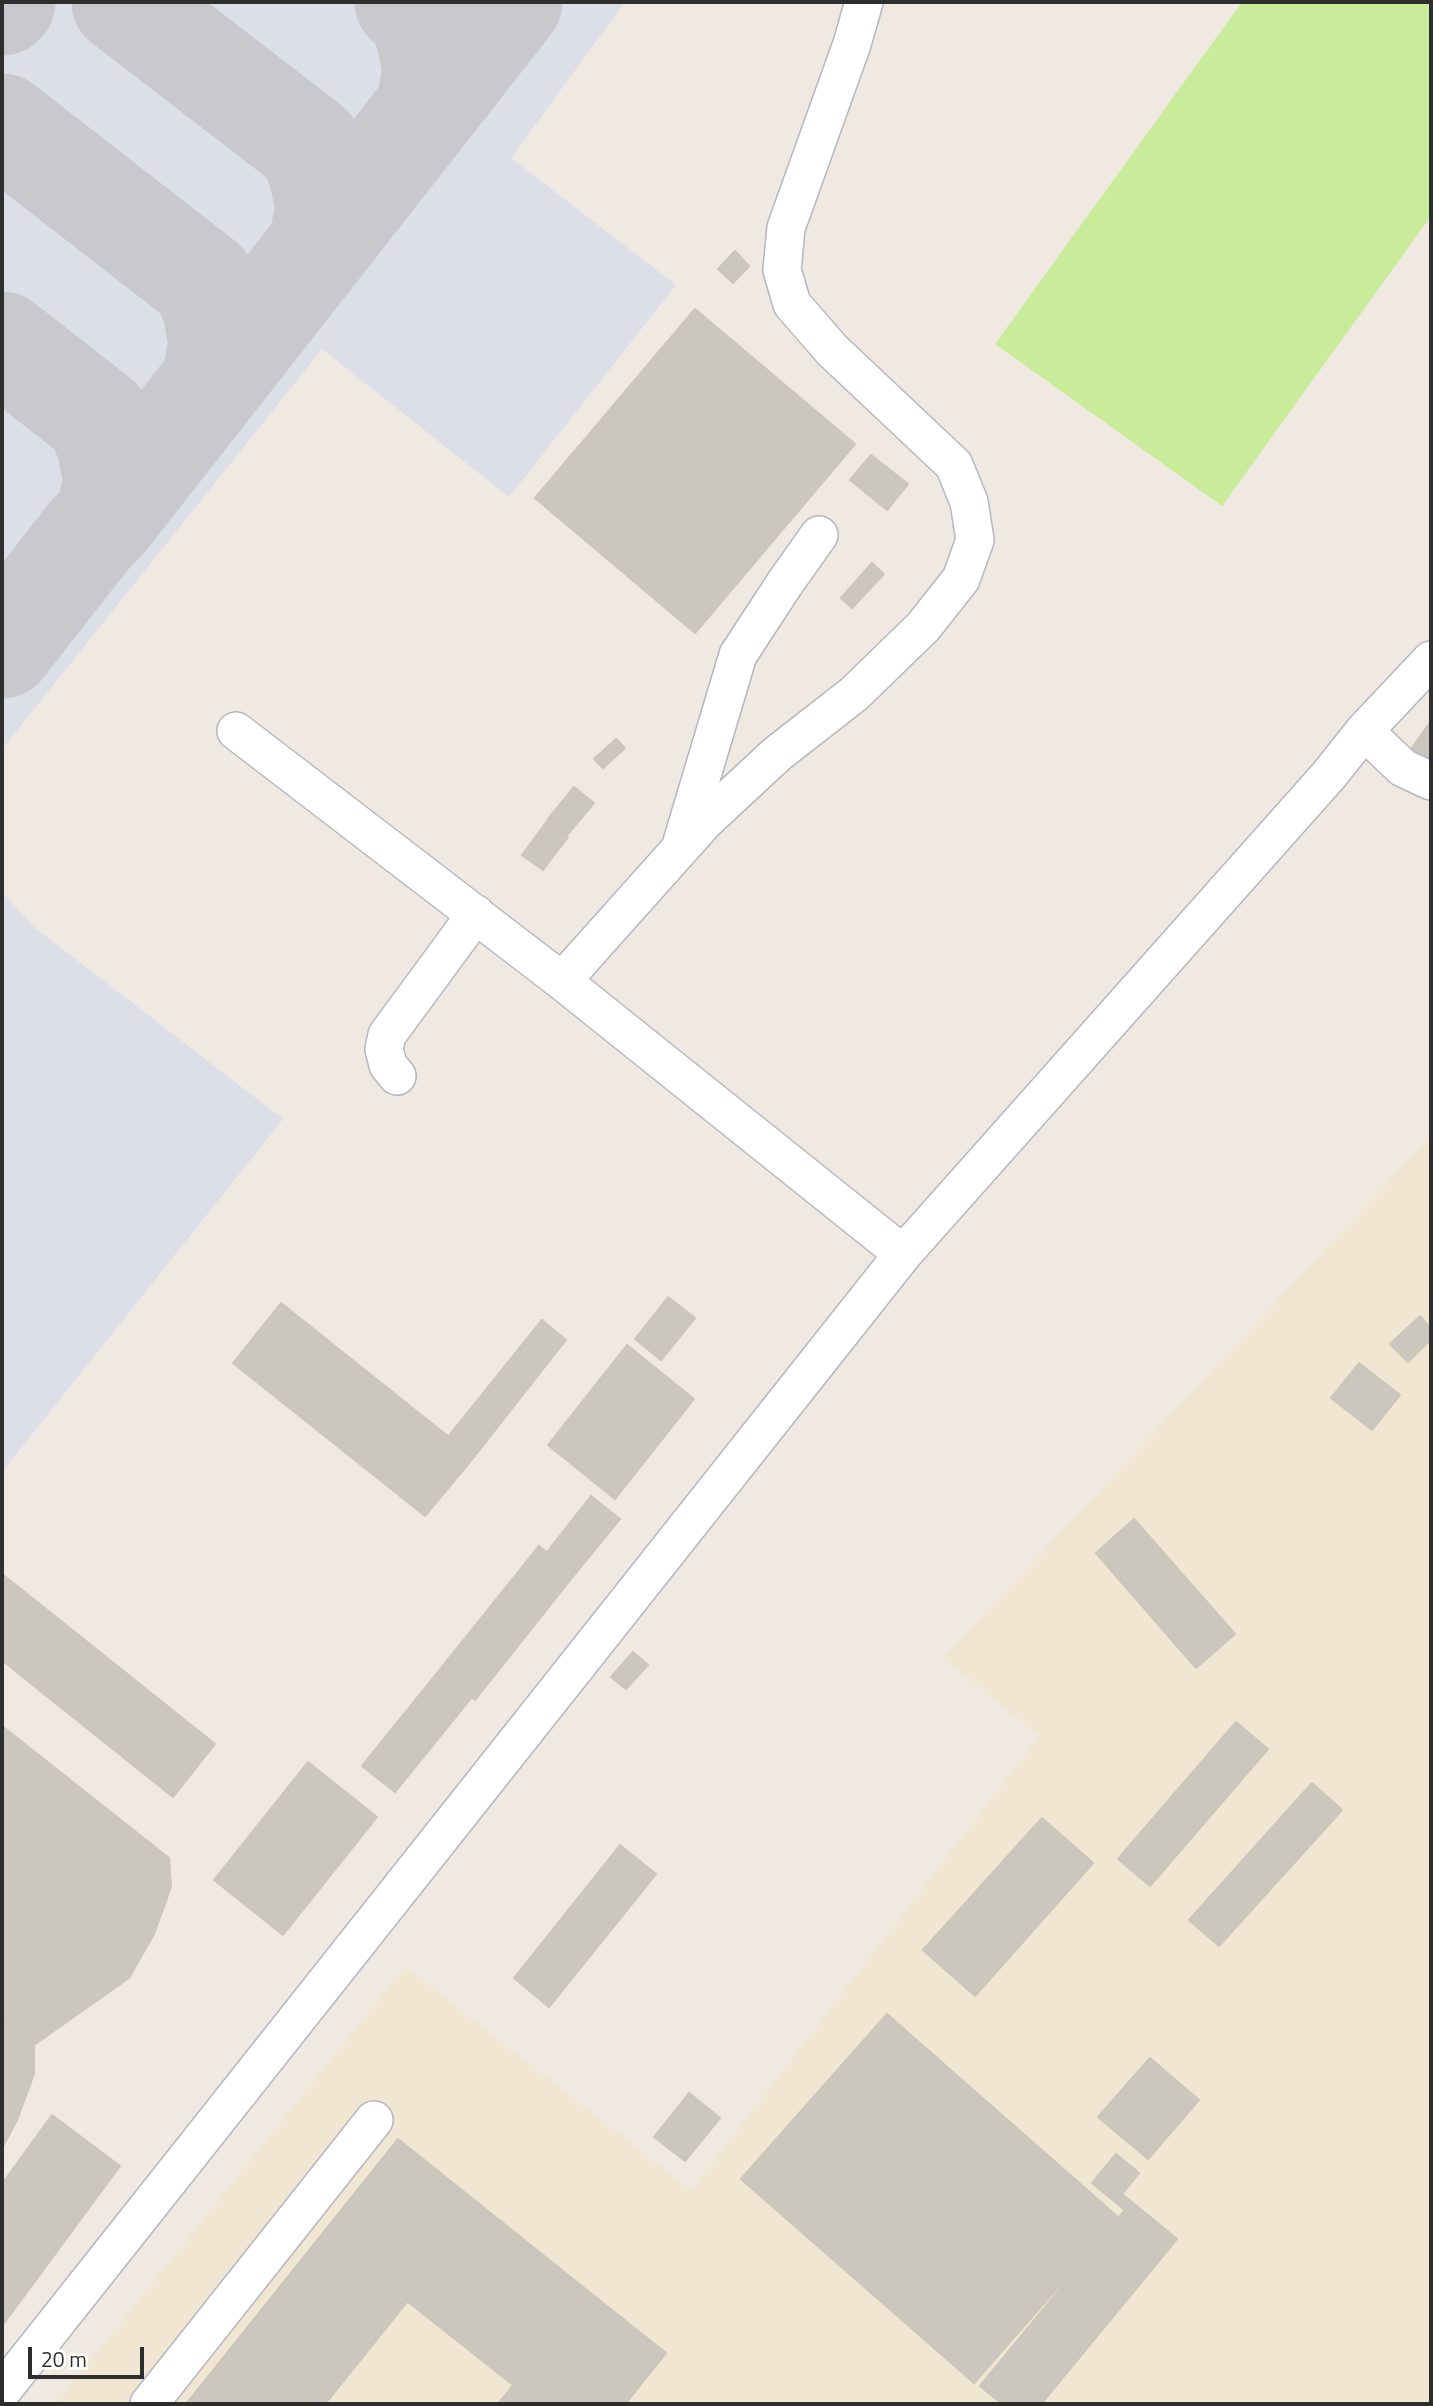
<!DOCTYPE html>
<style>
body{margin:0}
#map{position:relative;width:1433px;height:2406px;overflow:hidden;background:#efe9e1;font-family:"Titillium Web",sans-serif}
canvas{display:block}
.frame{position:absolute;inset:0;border:4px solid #2e2e2e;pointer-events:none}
.scale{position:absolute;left:28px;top:2347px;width:116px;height:32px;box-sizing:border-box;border:4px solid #2e2e2e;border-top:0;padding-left:9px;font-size:21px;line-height:24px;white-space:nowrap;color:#2e2e2e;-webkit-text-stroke:5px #fff;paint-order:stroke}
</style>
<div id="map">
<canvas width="1433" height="2406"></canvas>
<div class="frame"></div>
<div class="scale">20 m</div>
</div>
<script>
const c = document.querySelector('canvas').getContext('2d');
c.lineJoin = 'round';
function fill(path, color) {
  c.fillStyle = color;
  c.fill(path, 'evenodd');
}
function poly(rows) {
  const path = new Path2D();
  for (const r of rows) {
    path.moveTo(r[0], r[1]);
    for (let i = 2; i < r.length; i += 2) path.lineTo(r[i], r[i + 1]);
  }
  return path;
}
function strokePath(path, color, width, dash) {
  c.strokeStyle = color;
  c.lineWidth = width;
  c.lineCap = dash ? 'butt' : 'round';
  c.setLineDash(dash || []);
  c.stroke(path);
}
fill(poly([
 [1431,1136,1431,2404,56,2404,405,1966,691,2190,1039,1736,943,1658]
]), '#f0e6d1');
fill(poly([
 [2,2,625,2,511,158,676,285,509,497,322,349,2,749],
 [2,892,34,927,283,1119,2,1472]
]), '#dcdee8');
fill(poly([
 [1242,2,1431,2,1431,216,1222,506,995,344]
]), '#c9ec9a');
strokePath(poly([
 [123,2,310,146,320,173,327,207,320,244],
 [406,2,417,10,428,37,434,71,427,109],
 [2,4,4,2],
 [2,125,204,282,214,309,220,343,213,381],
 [2,343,98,418,108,445,115,479,107,517],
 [2,647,88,537,107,517,511,2]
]), '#c9c8cc', 103);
const building = poly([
 [735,251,749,266,733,283,718,269,735,251],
 [695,309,855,444,695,633,535,498,695,309],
 [871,455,908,484,887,510,850,480,871,455],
 [872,563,884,574,852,608,841,598,872,563],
 [1431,721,1431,764,1411,749,1431,721],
 [616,739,625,748,603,768,594,759,616,739],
 [574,787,594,803,567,835,548,819,574,787],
 [547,821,568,837,543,870,522,855,547,821],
 [668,1297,695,1318,661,1360,635,1339,668,1297],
 [281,1303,474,1457,425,1516,233,1363,281,1303],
 [1420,1316,1431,1329,1431,1339,1408,1362,1390,1344,1420,1316],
 [542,1320,566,1340,474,1457,448,1437,542,1320],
 [627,1345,694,1399,615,1499,548,1445,627,1345],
 [1359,1363,1400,1395,1372,1430,1331,1398,1359,1363],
 [591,1496,620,1519,575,1574,547,1552,591,1496],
 [1134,1519,1235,1634,1196,1668,1096,1553,1134,1519],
 [539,1546,575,1574,475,1700,438,1672,539,1546],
 [2,1574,81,1637,39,1690,2,1660,2,1574],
 [81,1637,215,1744,173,1797,39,1690,81,1637],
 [633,1652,648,1665,626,1689,611,1677,633,1652],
 [438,1672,471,1698,395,1792,362,1766,438,1672],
 [1236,1722,1268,1749,1150,1886,1118,1859,1236,1722],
 [2,1726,169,1858,171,1887,154,1934,129,1978,34,2045,2,2019,2,1726],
 [308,1762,377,1817,283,1935,214,1880,308,1762],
 [1312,1783,1342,1810,1219,1946,1189,1920,1312,1783],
 [1042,1818,1093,1863,975,1996,923,1950,1042,1818],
 [620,1845,656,1874,549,2007,514,1978,620,1845],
 [887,2014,1119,2218,974,2383,741,2179,887,2014],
 [2,2019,34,2045,34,2074,17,2120,2,2148,2,2019],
 [1150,2058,1199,2100,1148,2159,1098,2117,1150,2058],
 [689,2093,720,2118,685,2161,654,2137,689,2093],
 [52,2115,120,2166,2,2326,2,2184,52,2115],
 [398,2139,483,2207,325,2404,186,2404,398,2139],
 [1116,2154,1139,2173,1122,2194,1177,2239,1041,2404,1002,2404,980,2386,1125,2210,1092,2183,1116,2154],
 [483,2207,588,2291,513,2385,407,2301,483,2207],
 [588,2291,666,2353,625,2404,498,2404,588,2291]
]);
fill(building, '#cbc7bf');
strokePath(building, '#cbc5ba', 2);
const minor = poly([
 [236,731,562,981,903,1254],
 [1364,731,1403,768,1431,781],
 [682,842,738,655,785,583,819,535],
 [562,981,705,821,777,754,854,694,923,627,961,579,975,540,969,502,954,465,832,350,792,304,782,270,786,228,852,44,864,2],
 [397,1076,388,1065,384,1049,387,1035,476,914],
 [2,2391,903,1254,1329,775,1364,731,1431,660],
 [149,2404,374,2120]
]);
strokePath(minor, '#b4b7c1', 40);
strokePath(minor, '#fff', 37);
</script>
